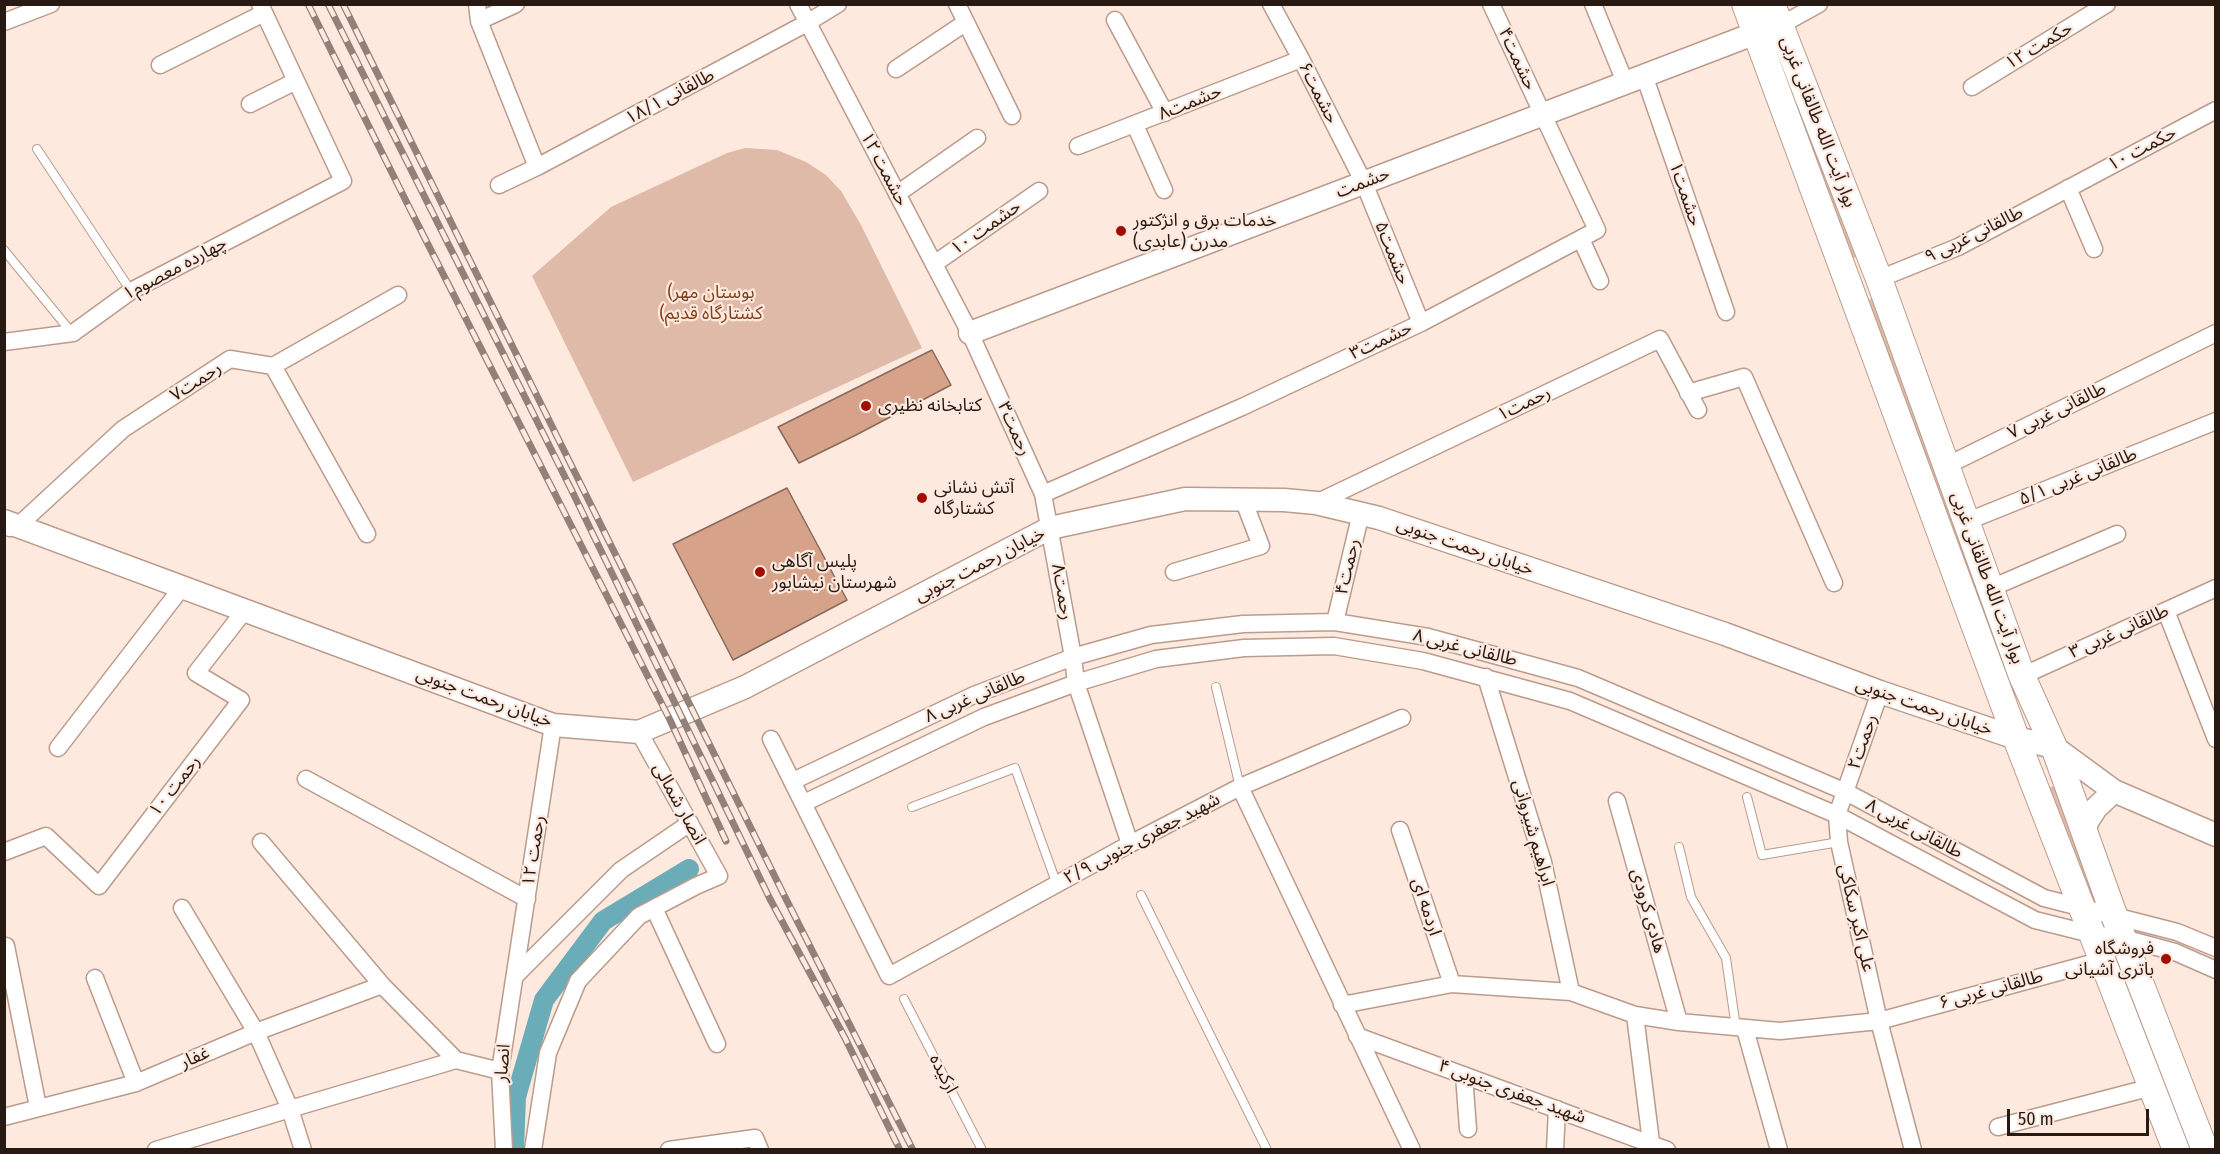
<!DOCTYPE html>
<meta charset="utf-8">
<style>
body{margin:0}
#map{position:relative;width:2220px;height:1154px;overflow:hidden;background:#fee9df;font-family:"Fira Sans Condensed",sans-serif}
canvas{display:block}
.frame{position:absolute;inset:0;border:6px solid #261a13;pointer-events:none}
.scale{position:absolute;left:2007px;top:1109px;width:142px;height:27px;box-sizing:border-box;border:3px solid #261a13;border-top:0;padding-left:8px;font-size:18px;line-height:21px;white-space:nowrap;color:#261a13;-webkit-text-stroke:4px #fee9df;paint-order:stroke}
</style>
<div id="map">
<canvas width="2220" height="1154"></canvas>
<div class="frame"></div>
<div class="scale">50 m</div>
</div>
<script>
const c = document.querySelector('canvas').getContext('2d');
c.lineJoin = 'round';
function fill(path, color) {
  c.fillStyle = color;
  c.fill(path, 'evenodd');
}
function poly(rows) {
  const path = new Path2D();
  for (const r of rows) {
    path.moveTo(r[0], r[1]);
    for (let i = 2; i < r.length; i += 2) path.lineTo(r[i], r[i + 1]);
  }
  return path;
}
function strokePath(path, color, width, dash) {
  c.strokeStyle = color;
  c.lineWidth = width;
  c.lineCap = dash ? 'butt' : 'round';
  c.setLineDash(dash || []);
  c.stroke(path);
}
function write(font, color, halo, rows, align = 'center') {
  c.font = font + ' "Fira Sans Condensed","Noto Sans Arabic",sans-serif';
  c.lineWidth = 4.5;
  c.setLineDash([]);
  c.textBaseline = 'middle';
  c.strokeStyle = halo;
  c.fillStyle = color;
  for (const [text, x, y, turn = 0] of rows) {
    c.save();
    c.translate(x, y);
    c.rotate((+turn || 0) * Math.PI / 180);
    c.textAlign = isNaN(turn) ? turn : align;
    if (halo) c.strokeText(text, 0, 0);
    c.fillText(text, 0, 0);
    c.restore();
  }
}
fill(poly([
 [1753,5,1759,5,1856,257,1851,259],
 [745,148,777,150,806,162,826,175,841,191,861,225,922,348,633,482,532,276,611,207,727,153],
 [1873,298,2018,688,2011,692,1866,301],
 [2055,786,2101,905,2093,904,2047,788]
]), '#dfbaa8');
strokePath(poly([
 [514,1150,516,1097,544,1000,603,921,689,869]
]), '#6aadb8', 20);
const building = poly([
 [932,350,951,385,856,435,799,463,778,427,932,350],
 [787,488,847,600,733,660,673,544,787,488]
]);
fill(building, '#d6a38a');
strokePath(building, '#88695a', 1.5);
const lane = poly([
 [37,149,131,291],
 [4,250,72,333],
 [1216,687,1240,787],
 [1747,797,1762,855,1839,842],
 [912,807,1015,768,1057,885],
 [1679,847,1691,897,1726,958,1736,1028],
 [1141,895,1267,1150],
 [904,999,982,1150]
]);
const street = poly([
 [477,4,479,21,537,167],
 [798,4,970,333,1043,494,1073,657,1076,683,1130,844],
 [957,4,1012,116],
 [1271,4,1301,59,1364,183,1421,323],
 [1593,4,1625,82],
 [1115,20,1165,113],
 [479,21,516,4],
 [4,22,51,4],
 [1781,25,1819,4],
 [160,65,264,13],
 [896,69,965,23],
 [1644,75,1726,312],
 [1972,87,2107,4],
 [250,104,296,81],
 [1135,125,1164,190],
 [1078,146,1301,59],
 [499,185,537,167,807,23,838,4],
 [2068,188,2094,249],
 [897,194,977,138],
 [1581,239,1600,281],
 [934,264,1039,191],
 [1879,279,1958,247,2216,110],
 [4,342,73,333,131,291,343,181,260,4],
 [273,366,367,534],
 [1688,393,1744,377,1834,583],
 [1946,466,2216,333],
 [1043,494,1242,407,1421,323,1597,230,1491,4],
 [1316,503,1660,339,1698,410],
 [1968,521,2216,421],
 [10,528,19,525,123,429,230,359,273,366,398,295],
 [1174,572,1261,546,1243,499],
 [1991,588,2117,534],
 [2166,611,2216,739],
 [1335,622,1361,513],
 [2022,676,2216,588],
 [1486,677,1543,862,1571,992],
 [1880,692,1837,815,1839,842,1879,1021,1913,1150],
 [771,739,889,976,1130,844,1240,787,1402,718],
 [58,748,183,586],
 [306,779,527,899],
 [793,781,974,695,1073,657,1151,635,1243,624,1335,622,1428,637,1578,678,1846,792,2044,898,2177,932,2216,948],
 [1240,787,1412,1150],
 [1617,801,1679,1022],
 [804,803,984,717,1076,683,1156,659,1244,648,1334,646,1423,661,1570,701,1837,815,2035,920,2091,934,2123,938,2175,952,2216,970],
 [1400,830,1452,984],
 [261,842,382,985,456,1060,500,1071],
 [4,852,46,836,99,886,241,700,196,673,245,610],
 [182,908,256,1032,290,1109,456,1060],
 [654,908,717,1044],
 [6,946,38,1107],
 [515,976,621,870,690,823],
 [95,978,136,1083],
 [1342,1005,1452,984,1571,992,1635,1015,1679,1022,1780,1031,1879,1021,2103,960],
 [1635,1015,1651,1142],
 [1745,1029,1779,1150],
 [1357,1036,1667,1150],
 [1464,1075,1468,1129],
 [4,1117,136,1083,256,1032,382,985],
 [1998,1127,2152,1087],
 [156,1150,290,1109,303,1150],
 [504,1150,500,1071,553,725],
 [533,1150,548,1053,578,981,639,916,696,886,719,876,639,732],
 [669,1150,755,1138,760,1150],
 [1555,1150,1557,1109]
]);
const secondary = poly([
 [970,333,1756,33],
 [4,521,553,725,639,732,745,687,1050,528,1185,499,1284,500,1316,503,1379,518,1725,634,1880,692,2016,738,2054,747,2114,791,2216,835],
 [2084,836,2087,822,2096,808,2114,791]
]);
const primary = poly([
 [1745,4,2016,738,2176,1150],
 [1772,4,1879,279,2022,676,2054,747,2114,915,2205,1150]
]);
strokePath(lane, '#bb9b8b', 10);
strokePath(street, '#bb9b8b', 19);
strokePath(secondary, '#bb9b8b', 25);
strokePath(primary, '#bb9b8b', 28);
strokePath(lane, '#fff', 8);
strokePath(street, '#fff', 16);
strokePath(secondary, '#fff', 22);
strokePath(primary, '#fff', 26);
const rail = poly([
 [308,4,409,207,670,720,726,841],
 [328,4,572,491,770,899,845,1038,900,1150],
 [343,4,783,893,913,1150]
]);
strokePath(rail, '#918178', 7);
strokePath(rail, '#fee9df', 4.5, [14]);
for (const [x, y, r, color] of [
 [1121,231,6,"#a30d00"],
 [866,406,6,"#a30d00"],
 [922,498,6,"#a30d00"],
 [760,572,6,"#a30d00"],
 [2166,959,6,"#a30d00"]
]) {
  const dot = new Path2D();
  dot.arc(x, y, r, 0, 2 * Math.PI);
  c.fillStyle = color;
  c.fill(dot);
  strokePath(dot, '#fee9df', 2);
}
write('18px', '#261a13', '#fee9df', [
 ["حکمت ۱۲",2039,46,-31],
 ["حشمت۴",1517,59,65],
 ["حشمت۶",1318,93,63],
 ["طالقانی ۱۸/۱",670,97,-28],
 ["حشمت۸",1190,103,-22],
 ["بوار آیت الله طالقانی غربی",1818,122,69],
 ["حکمت ۱۰",2142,149,-28],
 ["حشمت ۱۲",884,169,62],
 ["حشمت",1363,183,-21],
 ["حشمت۱",1685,194,71],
 ["حشمت ۱۰",986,228,-35],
 ["طالقانی غربی ۹",1974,235,-26],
 ["حشمت۵",1392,253,68],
 ["چهارده معصوم۱",175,269,-28],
 ["حشمت۳",1381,341,-25],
 ["رحمت۷",196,382,-33],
 ["رحمت۱",1524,404,-26],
 ["طالقانی غربی ۷",2057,411,-26],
 ["رحمت۳",1014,429,66],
 ["طالقانی غربی ۵/۱",2078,477,-22],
 ["خیابان رحمت جنوبی",1465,547,19],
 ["خیابان رحمت جنوبی",980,565,-27],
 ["رحمت۴",1348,567,-77],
 ["بوار آیت الله طالقانی غربی",1987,578,70],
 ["رحمت۸",1062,592,80],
 ["طالقانی غربی ۳",2119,632,-24],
 ["طالقانی غربی ۸",1465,648,14],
 ["طالقانی غربی ۸",975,697,-23],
 ["خیابان رحمت جنوبی",484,698,20],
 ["خیابان رحمت جنوبی",1924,707,19],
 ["رحمت۲",1863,742,-71],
 ["رحمت ۱۰",175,786,-52],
 ["انصار شمالی",679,804,61],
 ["طالقانی غربی ۸",1914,829,28],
 ["ابراهیم شیروانی",1533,833,74],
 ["شهید جعفری جنوبی ۲/۹",1142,839,-28],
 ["رحمت ۱۲",534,851,-81],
 ["اردمه ای",1426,907,72],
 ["هادی کرودی",1648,911,74],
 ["علی اکبر سکاکی",1856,918,77],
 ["طالقانی غربی ۶",1991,990,-15],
 ["غفار",195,1058,-23],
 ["انصار",503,1063,-85],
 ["ارکیده",943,1074,63],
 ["شهید جعفری جنوبی ۴",1512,1092,20]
]);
write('18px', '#261a13', '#fee9df', [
 ["خدمات برق و انژکتور",1133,221],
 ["مدرن (عابدی)",1133,242],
 ["کتابخانه نظیری",878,406],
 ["آتش نشانی",934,488],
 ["کشتارگاه",934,509],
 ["پلیس آگاهی",772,562],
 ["شهرستان نیشابور",772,583],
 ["فروشگاه",2154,949,"right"],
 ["باتری آشیانی",2154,970,"right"]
], 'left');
write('18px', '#80411c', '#fee9df', [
 ["(بوستان مهر",711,293],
 ["(کشتارگاه قدیم",711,314]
]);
</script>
